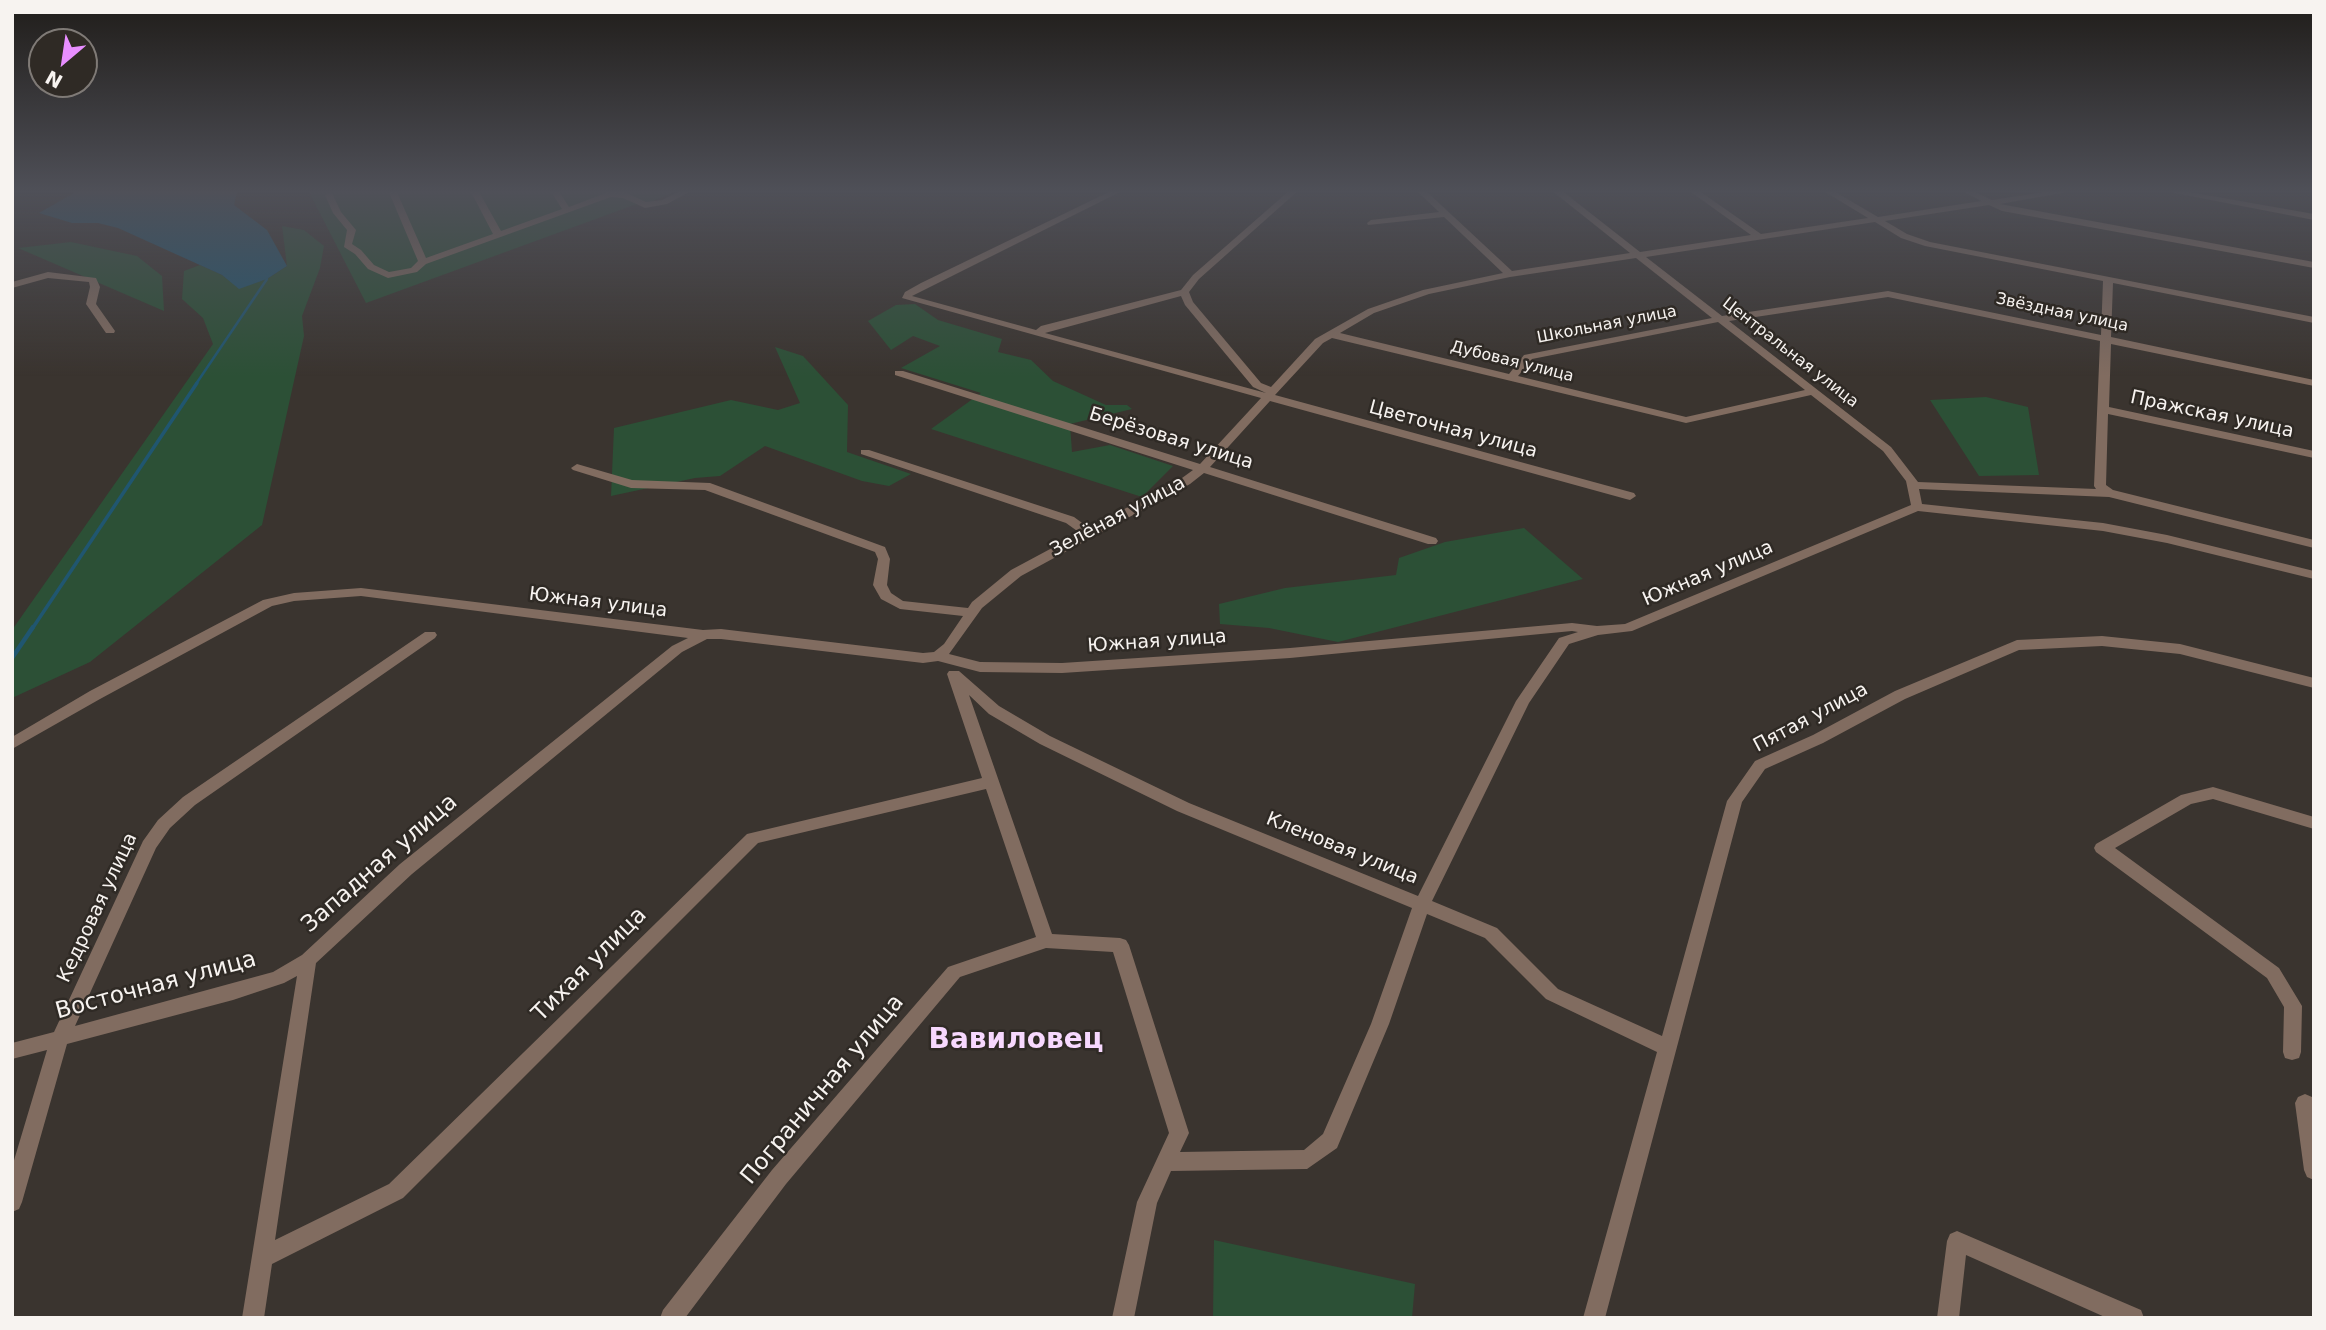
<!DOCTYPE html>
<meta charset="utf-8">
<style>
body{margin:0}
#map{position:relative;width:2326px;height:1330px;overflow:hidden;background:#3a342f;font-family:"DejaVu Sans",sans-serif}
canvas{display:block}
.frame{position:absolute;inset:0;border:14px solid #f7f3f0;pointer-events:none}
.north{position:absolute;left:28px;top:28px;width:70px;height:70px;box-sizing:border-box;background:#2f2a25;border:2px solid #7f7a76;border-radius:50%;rotate:209deg;font-size:19px;font-weight:700;line-height:28px;text-align:center;color:#f7f3f0}
.north::after{content:'';display:block;margin:auto;width:24px;height:32px;background:#e88eff;clip-path:polygon(50% 0,100% 100%,50% 72%,0 100%)}
</style>
<div id="map">
<canvas width="2326" height="1330"></canvas>
<div class="frame"></div>
<div class="north">N</div>
</div>
<script>
const c = document.querySelector('canvas').getContext('2d');
c.lineJoin = 'round';
function fill(path, color) {
  c.fillStyle = color;
  c.fill(path, 'evenodd');
}
function poly(rows) {
  const path = new Path2D();
  for (const r of rows) {
    path.moveTo(r[0], r[1]);
    for (let i = 2; i < r.length; i += 2) path.lineTo(r[i], r[i + 1]);
  }
  return path;
}
function strokePath(path, color, width, dash) {
  c.strokeStyle = color;
  c.lineWidth = width;
  c.lineCap = dash ? 'butt' : 'round';
  c.setLineDash(dash || []);
  c.stroke(path);
}
function write(font, color, halo, rows, align = 'center') {
  c.font = font + ' "DejaVu Sans",sans-serif';
  c.lineWidth = 5;
  c.setLineDash([]);
  c.textBaseline = 'middle';
  c.strokeStyle = halo;
  c.fillStyle = color;
  for (const [text, x, y, turn = 0] of rows) {
    c.save();
    c.translate(x, y);
    c.rotate((+turn || 0) * Math.PI / 180);
    c.textAlign = isNaN(turn) ? turn : align;
    if (halo) c.strokeText(text, 0, 0);
    c.fillText(text, 0, 0);
    c.restore();
  }
}
fill(poly([
 [308,190,678,190,647,204,645,201,366,303],
 [282,226,304,230,324,246,320,268,302,316,304,336,262,525,90,662,12,698,12,630,213,344,203,318,182,299,184,271,200,265,222,275,239,288,267,279,287,266],
 [71,242,137,256,162,276,164,311,18,248],
 [915,304,938,320,1002,339,998,352,1031,360,1053,381,1106,405,1127,405,1132,409,1070,424,1072,452,1110,445,1173,466,1142,497,931,429,981,393,901,368,940,346,913,336,891,350,868,321,896,305],
 [775,347,803,356,848,405,847,452,911,474,889,486,862,481,765,446,720,476,695,478,611,496,614,428,731,400,778,410,800,403],
 [1986,397,2028,407,2039,475,1979,476,1930,400],
 [1524,528,1583,579,1338,642,1269,628,1220,624,1219,604,1285,588,1396,575,1399,558,1445,542],
 [1214,1240,1415,1284,1412,1318,1213,1318]
]), '#2c5036');
fill(poly([
 [74,190,242,190,237,192,234,205,267,230,287,266,267,279,239,289,222,275,118,228,98,223,72,223,39,213,74,193]
]), '#205670');
strokePath(poly([
 [196,384,267,279]
]), '#205670', 2.5);
strokePath(poly([
 [32,629,197,383]
]), '#205670', 3.5);
strokePath(poly([
 [12,658,33,627]
]), '#205670', 4.5);
fill(poly([
 [388,190,396,190,426,258,493,234,470,190,478,190,501,231,562,209,550,190,558,190,569,207,614,190,627,190,624,192,646,202,662,200,682,190,693,190,667,204,645,208,623,198,611,197,426,264,417,272,388,278,368,269,355,254,344,247,347,230,333,213,325,195,332,193,341,212,356,230,352,244,361,250,374,265,389,272,411,268,418,261,388,190],
 [1113,190,1124,190,912,296,1036,330,1041,326,1181,290,1193,275,1290,190,1299,190,1199,279,1189,292,1193,302,1261,383,1271,387,1315,339,1368,309,1423,290,1503,273,1444,217,1368,225,1367,223,1371,220,1439,212,1416,190,1425,190,1512,271,1630,253,1551,190,1561,190,1640,252,1751,235,1688,190,1698,190,1761,234,1868,218,1822,190,1832,190,1878,217,1981,201,1960,190,1971,190,1992,200,2057,190,2079,190,2000,204,2314,262,2314,268,2002,211,1989,205,1885,221,1907,234,1930,242,2314,317,2314,323,2113,283,2111,337,2314,380,2314,386,2111,344,2109,407,2314,451,2314,458,2108,414,2106,485,2113,490,2314,540,2314,548,2109,497,1919,489,1922,504,2103,523,2167,535,2314,571,2314,579,2167,543,2103,531,1918,511,1632,631,1598,635,1569,644,1529,703,1432,901,1497,928,1558,989,1662,1036,1727,801,1755,761,1813,735,1895,691,2017,640,2102,636,2180,644,2314,678,2314,688,2180,654,2102,646,2019,650,1905,699,1823,743,1765,769,1742,802,1605,1318,1583,1318,1657,1052,1546,999,1485,938,1427,914,1389,1024,1337,1148,1307,1169,1171,1171,1157,1203,1134,1318,1112,1318,1137,1202,1169,1133,1113,952,1046,948,960,977,786,1184,685,1318,660,1318,663,1310,772,1170,948,967,1036,937,986,789,758,843,403,1198,272,1264,264,1318,242,1318,297,976,284,983,233,1000,67,1044,22,1202,19,1209,12,1212,12,1167,47,1050,12,1059,12,1043,54,1032,143,841,158,820,183,797,425,632,435,632,437,635,435,638,195,805,170,828,156,848,75,1026,273,972,302,955,400,864,672,646,688,638,361,596,294,601,272,606,100,699,12,749,12,737,90,691,263,600,294,593,361,588,703,630,721,629,923,653,934,652,944,644,963,616,900,609,881,599,873,585,878,559,875,552,705,490,631,488,573,470,571,468,577,464,632,480,710,483,885,547,890,559,887,585,891,593,903,601,968,608,972,602,1011,570,1080,533,1066,523,861,454,861,450,869,450,1074,517,1089,528,1182,478,1193,470,895,375,895,371,903,371,1200,464,1261,398,902,298,905,292,921,283,1113,190],
 [1875,222,1901,238,1925,246,2103,281,2101,335,1888,291,1722,316,1646,257,1875,222],
 [1636,258,1712,318,1524,355,1509,374,1340,333,1374,313,1429,294,1510,277,1636,258],
 [1181,296,1185,305,1253,387,1266,393,1045,333,1181,296],
 [1888,297,2100,341,2094,486,2096,489,1918,482,1891,447,1729,321,1888,297],
 [1718,322,1805,390,1686,417,1518,376,1532,359,1718,322],
 [1332,338,1686,423,1811,395,1883,451,1906,481,1911,505,1625,624,1597,626,1572,623,1290,648,1062,663,980,662,949,654,982,608,1021,576,1190,484,1204,473,1428,544,1436,544,1438,541,1436,538,1210,467,1270,401,1626,499,1630,500,1636,496,1634,493,1275,395,1323,343,1332,338],
 [1572,631,1578,632,1559,638,1516,701,1418,896,1189,803,1050,736,999,706,959,671,949,671,947,674,982,778,747,834,389,1184,275,1240,316,963,412,874,682,652,707,639,721,639,923,663,938,661,980,672,1062,673,1290,658,1572,631],
 [969,695,989,714,1040,744,1177,811,1412,908,1371,1024,1323,1134,1304,1150,1180,1152,1189,1133,1129,945,1126,940,1120,938,1052,934,969,695],
 [2159,190,2178,190,2314,214,2314,220,2159,190],
 [48,272,96,278,100,287,96,304,115,331,114,333,106,333,86,304,90,287,89,282,48,278,12,288,12,282,48,272],
 [2213,787,2314,817,2314,829,2213,799,2191,804,2115,848,2279,968,2302,1006,2301,1052,2299,1058,2292,1060,2285,1058,2283,1052,2284,1007,2267,978,2096,852,2094,848,2096,844,2181,795,2213,787],
 [2305,1094,2312,1097,2314,1101,2314,1180,2307,1177,2304,1170,2295,1103,2298,1097,2305,1094],
 [1957,1231,2141,1310,2144,1318,2107,1318,1966,1255,1959,1318,1937,1318,1947,1241,1950,1234,1957,1231]
]), '#816c60');
const sky = c.createLinearGradient(0, 0, 0, 376);
sky.addColorStop(0, '#201d1a');
sky.addColorStop(0.51, '#4f5058');
sky.addColorStop(1, '#4f505800');
c.fillStyle = sky;
c.fillRect(0, 0, 2326, 376);
write('16px', '#f7f3f0', '#2f2a25', [
 ["Звёздная улица",2062,313,12],
 ["Школьная улица",1607,325,-11],
 ["Центральная улица",1790,353,38],
 ["Дубовая улица",1512,362,14]
]);
write('19px', '#f7f3f0', '#2f2a25', [
 ["Пражская улица",2212,415,12],
 ["Цветочная улица",1453,430,15],
 ["Берёзовая улица",1171,439,17],
 ["Зелёная улица",1118,517,-28],
 ["Южная улица",1708,574,-23],
 ["Южная улица",598,603,7],
 ["Южная улица",1157,642,-4],
 ["Пятая улица",1811,718,-28],
 ["Кленовая улица",1342,849,22],
 ["Кедровая улица",98,908,-65]
]);
write('23px', '#f7f3f0', '#2f2a25', [
 ["Западная улица",380,864,-41],
 ["Тихая улица",590,965,-45],
 ["Восточная улица",156,986,-15],
 ["Пограничная улица",823,1090,-50]
]);
write('bold 28px', '#f7d8fe', '#2f2a25', [
 ["Вавиловец",1016,1041]
]);
</script>
